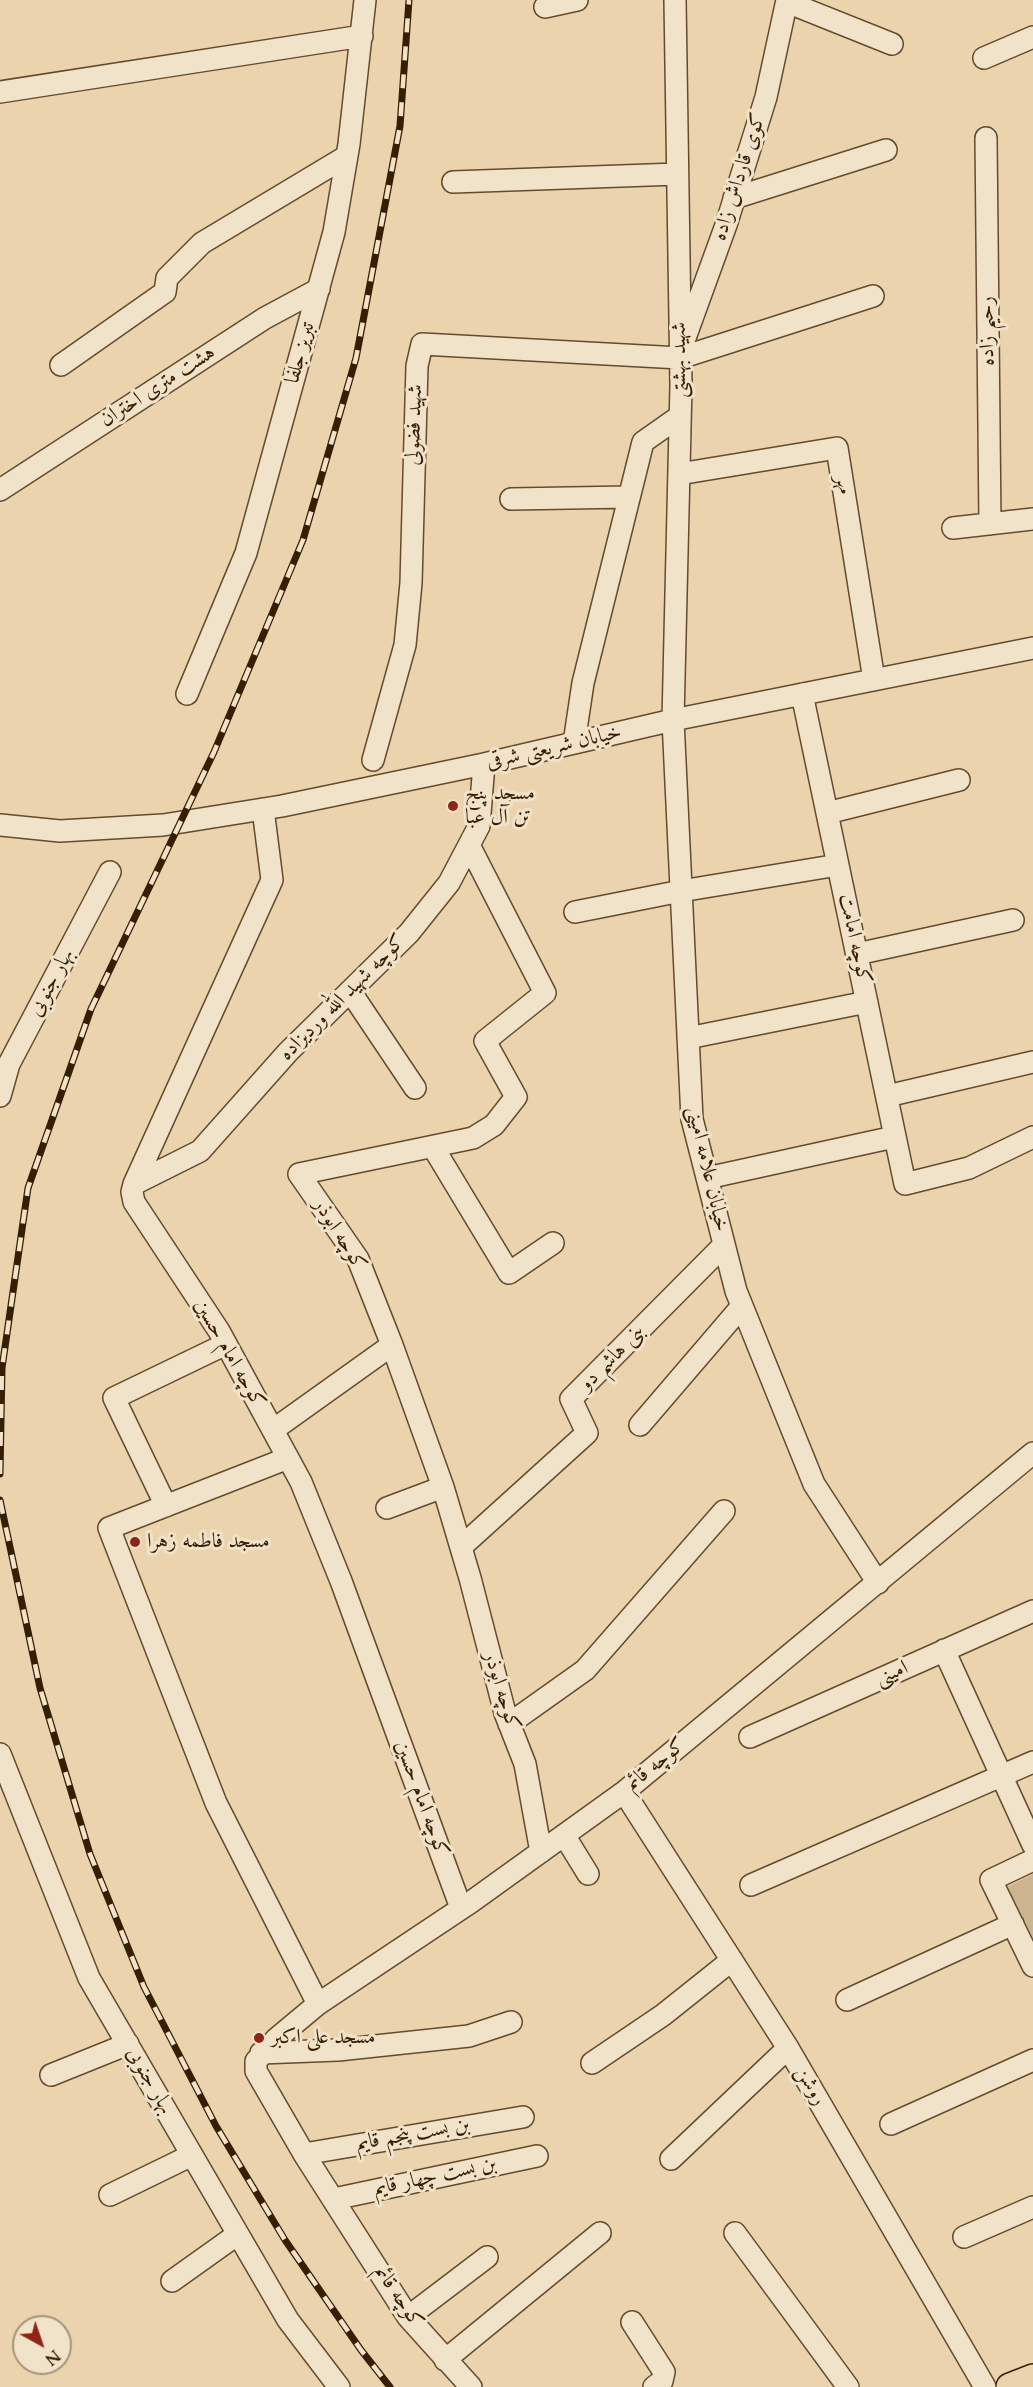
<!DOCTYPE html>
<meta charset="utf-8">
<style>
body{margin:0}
#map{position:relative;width:1033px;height:2387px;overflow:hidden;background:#ead3ad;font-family:Cardo,serif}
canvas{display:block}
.north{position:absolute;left:12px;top:2315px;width:60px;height:60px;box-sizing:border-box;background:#f1e2ca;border:2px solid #a7947a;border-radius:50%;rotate:140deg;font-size:16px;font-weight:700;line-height:24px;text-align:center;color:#371e01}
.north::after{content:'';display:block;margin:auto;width:21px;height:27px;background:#8f2418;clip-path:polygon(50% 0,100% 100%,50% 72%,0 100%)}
</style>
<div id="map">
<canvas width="1033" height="2387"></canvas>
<div class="north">N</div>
</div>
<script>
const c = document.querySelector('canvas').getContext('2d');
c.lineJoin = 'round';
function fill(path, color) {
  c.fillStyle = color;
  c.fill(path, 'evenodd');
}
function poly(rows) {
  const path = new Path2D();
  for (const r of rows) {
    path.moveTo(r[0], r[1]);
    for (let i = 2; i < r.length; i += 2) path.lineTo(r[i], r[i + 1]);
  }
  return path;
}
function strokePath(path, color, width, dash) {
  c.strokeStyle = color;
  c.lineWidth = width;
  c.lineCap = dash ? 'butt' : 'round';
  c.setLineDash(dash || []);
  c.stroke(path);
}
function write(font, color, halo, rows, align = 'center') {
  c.font = font + ' Cardo,Amiri,serif';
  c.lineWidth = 6;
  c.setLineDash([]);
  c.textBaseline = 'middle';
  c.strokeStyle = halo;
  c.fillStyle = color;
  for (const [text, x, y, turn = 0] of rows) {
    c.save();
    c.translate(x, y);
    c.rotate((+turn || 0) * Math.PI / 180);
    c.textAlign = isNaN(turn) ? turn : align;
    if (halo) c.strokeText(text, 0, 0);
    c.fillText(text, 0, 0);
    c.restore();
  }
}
fill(poly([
 [1033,1874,1033,1941,1007,1887]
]), '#ccb490');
const minor = poly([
 [675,0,681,385,673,720,692,1119,736,1291,814,1484,878,1583],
 [787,2,892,44],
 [545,7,577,0],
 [984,58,1033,37],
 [0,92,362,36],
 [986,138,990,524],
 [453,182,677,174],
 [734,198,886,150],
 [685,338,726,225,766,97,787,0],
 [61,365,165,292,167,278,202,243,347,156],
 [679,474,837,448,874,680],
 [0,490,265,318,319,289],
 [511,499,629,497],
 [953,528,1033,519],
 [187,694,246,553,334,232,349,144,365,0],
 [802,694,905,1184,969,1168,1033,1137],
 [574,743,583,683,643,442,680,416],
 [373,760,405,645,411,583,417,366,422,344,680,358,873,296],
 [263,809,272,880,134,1184,132,1192,134,1202,219,1331,301,1482,341,1581,461,1908],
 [827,813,959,780],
 [0,825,60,831,163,825,282,806,484,764,673,720,1033,648],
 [469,845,545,993,485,1041,516,1097,494,1125,473,1138,299,1174,358,1259,392,1345,443,1487,470,1578,505,1713,525,1764,541,1852],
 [575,912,681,891,838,865],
 [857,954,1013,920],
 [350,991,415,1088],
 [688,1038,867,1002],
 [0,1096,9,1064,110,872],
 [887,1096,1033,1062],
 [433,1147,509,1273,553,1243],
 [707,1178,894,1137],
 [134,1184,200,1151,288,1052,409,933,449,883,479,826,484,764],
 [640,1425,742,1306],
 [273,1430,392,1345],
 [288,1458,109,1528,216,1803,318,2004],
 [166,1506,114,1398,226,1344],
 [387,1508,443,1487],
 [461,1547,587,1433,571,1399,724,1245],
 [944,1650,1033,1845],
 [509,1724,585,1670,724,1511],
 [750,1737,1033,1611],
 [0,1754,89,1978,288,2320,339,2387],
 [624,1792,788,2048,985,2387],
 [564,1835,588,1874],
 [1033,1860,991,1880,1033,1966],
 [751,1885,1033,1762],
 [847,2000,1013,1924],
 [261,2053,338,2050,469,2036,511,2022],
 [592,2063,663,2015,732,1960],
 [51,2075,128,2044],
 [891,2124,1033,2060],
 [304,2154,523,2117],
 [671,2159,788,2048],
 [110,2195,192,2155],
 [334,2199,537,2156],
 [735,2233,848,2387],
 [964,2237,1033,2207],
 [172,2281,238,2234],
 [408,2317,487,2257],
 [632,2322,664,2372,662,2381,654,2387],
 [445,2360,600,2233],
 [471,2387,408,2317,304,2154,256,2071,256,2061,276,2039,318,2004,471,1902,624,1792,1033,1453]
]);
const major = poly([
 [1010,2387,1033,2378]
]);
strokePath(minor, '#644b2c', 24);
strokePath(major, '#371e01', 30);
strokePath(minor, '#f1e2ca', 21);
strokePath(major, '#ead3ad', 27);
const rail = poly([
 [0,1474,2,1368,28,1188,91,1009,214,752,303,540,356,358,400,126,409,0],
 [0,1500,40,1688,90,1854,144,1987,216,2126,285,2240,361,2350,390,2387]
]);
strokePath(rail, '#371e01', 7);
strokePath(rail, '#f1e2ca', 4.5, [14]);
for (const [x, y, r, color] of [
 [453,806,6,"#8f2418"],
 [135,1542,6,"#8f2418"],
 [259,2038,6,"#8f2418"]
]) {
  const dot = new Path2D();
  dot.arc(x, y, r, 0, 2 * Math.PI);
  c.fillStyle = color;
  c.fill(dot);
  strokePath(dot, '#f1e2ca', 2);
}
write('21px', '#371e01', '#f1e2ca', [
 ["کوی قارداش زاده",740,177,-72],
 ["رحیم زاده",988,331,-91],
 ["تبریز جلفا",301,353,-75],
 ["شهید بهشتی",680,360,-90],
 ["هشت متری اختران",158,387,-33],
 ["شهید فضولی",415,425,-88],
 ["مهر",843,485,81],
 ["خیابان شریعتی شرقی",554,748,-13],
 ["کوچه امامت",854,939,78],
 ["بهار جنوبی",52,983,-62],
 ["کوچه شهید الله وردیزاده",343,998,-45],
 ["خیابان علامه امینی",707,1169,77],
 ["کوچه ابوذر",339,1235,58],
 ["کوچه امام حسین",229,1354,60],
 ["بنی هاشم دو",613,1358,-45],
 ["امینی",892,1674,-24],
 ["کوچه ابوذر",501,1691,73],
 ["کوچه قائم",656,1765,-39],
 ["کوچه امام حسین",421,1799,70],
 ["بهار جنوبی",149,2081,60],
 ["روشن",810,2086,60],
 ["بن بست پنجم قایم",413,2135,-10],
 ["بن بست چهار قایم",435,2177,-12],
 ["کوچه قائم",398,2297,56]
]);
write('21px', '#371e01', '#f1e2ca', [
 ["مسجد پنج",465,794],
 ["تن آل عبا",465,818],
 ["مسجد فاطمه زهرا",147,1542],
 ["مسجد علی اکبر",271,2038]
], 'left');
</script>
